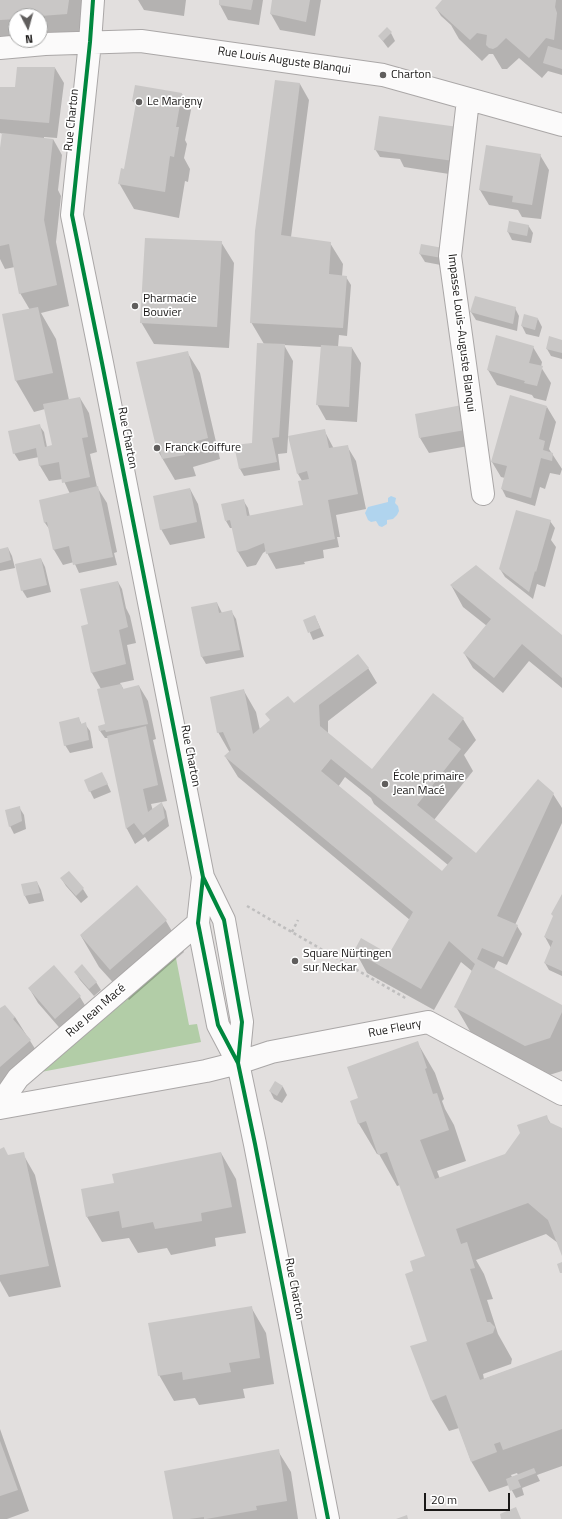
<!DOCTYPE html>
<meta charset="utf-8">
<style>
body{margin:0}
#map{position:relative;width:562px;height:1519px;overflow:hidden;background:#e2dfde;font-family:"Titillium Web",sans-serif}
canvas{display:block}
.north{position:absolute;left:8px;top:8px;width:40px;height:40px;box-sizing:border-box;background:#fff;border:1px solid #a3a3a2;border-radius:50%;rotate:174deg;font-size:11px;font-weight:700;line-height:16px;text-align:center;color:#1a1817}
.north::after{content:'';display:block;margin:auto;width:14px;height:18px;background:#605e5d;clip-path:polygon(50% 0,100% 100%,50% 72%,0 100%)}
.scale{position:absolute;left:424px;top:1493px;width:86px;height:18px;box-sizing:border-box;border:2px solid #1a1817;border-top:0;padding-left:5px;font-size:12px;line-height:14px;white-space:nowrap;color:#1a1817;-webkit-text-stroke:3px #fff;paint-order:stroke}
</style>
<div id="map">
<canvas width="562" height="1519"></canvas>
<div class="north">N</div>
<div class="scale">20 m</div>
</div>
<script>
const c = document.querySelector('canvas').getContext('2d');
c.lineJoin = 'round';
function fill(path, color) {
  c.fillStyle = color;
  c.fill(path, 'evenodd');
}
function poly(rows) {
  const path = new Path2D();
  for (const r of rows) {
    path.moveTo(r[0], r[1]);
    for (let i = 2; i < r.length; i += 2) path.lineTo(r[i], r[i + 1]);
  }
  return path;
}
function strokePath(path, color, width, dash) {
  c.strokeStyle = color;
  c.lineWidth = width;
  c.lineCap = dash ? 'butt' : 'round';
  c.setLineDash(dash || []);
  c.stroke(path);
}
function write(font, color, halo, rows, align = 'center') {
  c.font = font + ' "Titillium Web",sans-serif';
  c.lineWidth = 3.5;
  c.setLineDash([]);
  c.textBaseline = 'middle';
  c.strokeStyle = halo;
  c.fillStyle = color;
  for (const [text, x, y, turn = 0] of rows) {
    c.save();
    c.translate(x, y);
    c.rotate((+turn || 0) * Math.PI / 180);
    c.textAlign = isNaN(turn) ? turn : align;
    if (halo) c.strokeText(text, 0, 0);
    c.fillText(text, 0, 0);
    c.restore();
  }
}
fill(poly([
 [175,953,189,1025,197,1024,201,1042,41,1072]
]), '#b2cda7');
fill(poly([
 [391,496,396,498,395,503,398,506,399,511,397,515,393,519,387,520,387,524,382,527,379,526,376,521,371,522,368,520,365,513,368,507,388,502,388,498]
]), '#b0d4ee');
fill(poly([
 [0,0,83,0,79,35,40,39,40,16,16,16,16,40,0,42],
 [138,0,186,0,184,16,144,10],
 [220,0,263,0,259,25,228,20,220,5],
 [273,0,321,0,315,36,280,30,271,14],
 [444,0,562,0,562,75,548,71,542,78,519,58,507,69,502,69,493,54,489,54,482,61,459,39,451,25,441,16,436,8],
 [391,33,395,41,388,48,379,36],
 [55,68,64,83,57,138,44,137,44,139,53,139,62,155,58,190,61,196,56,242,69,306,41,313,56,339,69,400,80,398,89,413,97,452,90,454,97,487,107,503,117,552,114,553,117,565,79,573,74,562,63,565,54,550,50,530,45,523,40,501,70,494,63,479,49,481,40,466,39,457,19,461,14,453,39,425,44,432,47,447,53,446,45,409,34,412,16,381,30,310,20,293,15,267,5,269,0,259,0,155,3,134,0,133,0,88,16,88],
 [276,81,300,84,309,100,291,237,330,243,343,264,342,276,346,277,351,285,347,336,339,335,338,347,352,348,361,363,357,422,326,420,317,404,322,347,284,345,293,361,287,453,278,454,280,470,244,476,240,469,253,443,264,344,251,322],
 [182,94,191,110,185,140,187,144,184,158,190,169,188,182,185,181,179,218,134,209,119,183,125,170,136,106,133,101],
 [457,128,462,176,404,167,400,159,380,157,375,149],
 [540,155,549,170,541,219,522,217,518,210,489,205,480,190],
 [528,225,533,233,531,243,512,240,508,232],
 [221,242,234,263,229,348,154,344,141,322],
 [422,245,443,249,446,266,425,262,420,254],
 [515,308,519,316,517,331,476,320,471,312],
 [538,319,542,327,539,337,526,334,522,326],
 [562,341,562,359,551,356,547,349],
 [533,347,542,362,541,367,551,383,546,401,534,398,532,395,497,385,488,370],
 [187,352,200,373,220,459,193,467,196,476,175,480,158,451],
 [461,406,474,445,429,453,420,438],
 [547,407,556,422,549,449,562,469,560,475,550,473,545,489,540,487,535,506,506,497,502,489,505,478,501,477,492,462],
 [324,430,334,449,347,446,356,461,366,509,336,515,340,537,337,537,339,547,323,550,324,558,304,562,305,564,276,569,266,551,263,553,256,565,247,567,238,552,233,528,230,528,226,521,243,500,248,508,250,517,305,506,302,481,298,474],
 [190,489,198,504,205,538,170,545,161,529],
 [550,521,555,528,551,540,556,547,545,587,537,584,533,599,505,577,500,569],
 [8,548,12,556,15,568,0,571,0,550],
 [41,559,45,567,51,592,27,598,22,590],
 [118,582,122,589,126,608,130,616,136,643,127,645,134,680,120,683,124,690,139,686,148,701,156,739,153,740,167,801,151,804,153,811,162,804,166,811,169,826,148,842,145,837,135,844,127,829,108,738,105,738,100,731,106,725,101,689,92,673,89,625],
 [451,585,562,636,562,688,529,661,503,693,473,668,464,653,487,626,463,607],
 [217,603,222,613,231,611,236,619,244,657,206,664,202,657],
 [315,616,324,636,313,640,305,621],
 [368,668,377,683,328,721,328,734,372,771,433,694,463,719,476,740,464,755,473,771,434,820,476,854,553,794,562,808,562,823,515,925,517,926,522,934,507,965,498,961,494,969,562,1006,562,1071,543,1077,474,1038,456,1007,472,971,461,962,434,1010,367,973,355,951,390,956,410,920,238,777,225,756,230,753,218,732,244,691,256,712,260,730,294,704],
 [345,777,371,798,374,804,448,865,442,872,338,787],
 [79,719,82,725,85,724,90,731,93,748,70,753,65,745],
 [106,781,111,792,94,799,90,791],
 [19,807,24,815,26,829,14,834,10,826],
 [69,873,83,889,88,897,81,903,66,886,61,878],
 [37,882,41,890,44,901,29,904,25,896],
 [137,887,166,921,184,952,129,1000,99,967,81,936],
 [562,896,562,976,549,970,545,963,551,948,545,937],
 [75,972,96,982,101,990,94,996,80,980],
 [29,988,80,997,89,1012,64,1033,38,1003],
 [0,1009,15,1017,39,1055,3,1087,0,1084],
 [417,1042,435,1073,444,1099,442,1101,445,1109,454,1125,466,1161,437,1171,440,1179,505,1155,546,1116,551,1124,562,1129,562,1254,558,1243,546,1234,476,1260,484,1274,493,1299,487,1300,498,1334,512,1359,511,1364,483,1374,484,1379,562,1351,562,1466,537,1475,540,1481,522,1488,524,1495,516,1498,509,1485,489,1492,471,1461,459,1428,449,1431,431,1400,428,1341,415,1272,426,1257,400,1185,397,1186,379,1154,377,1154,359,1124,359,1099],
 [517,1473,518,1475,512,1477,511,1475],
 [275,1083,283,1087,287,1095,282,1103,274,1099,270,1091],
 [0,1150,8,1157,23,1154,35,1175,61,1287,9,1297,0,1281],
 [221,1153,236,1179,246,1233,215,1238,216,1246,171,1255,167,1248,138,1253,129,1238,102,1242,87,1217,115,1184],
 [251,1307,266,1333,274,1384,243,1389,245,1398,199,1405,195,1398,174,1401,159,1375],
 [0,1429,29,1511,7,1519,0,1519],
 [278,1451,291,1472,298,1519,174,1519]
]), '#0003');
fill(poly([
 [0,0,69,0,67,14,40,16,16,16,16,19,0,20],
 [219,0,253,0,251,10,219,5],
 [272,0,310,0,306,22,270,14],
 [442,0,556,0,555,7,557,13,554,40,546,38,529,58,506,38,497,47,493,49,489,48,486,45,487,35,477,33,470,40,435,8],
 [387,27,392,32,383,41,378,36],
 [548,46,562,50,562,69,543,63],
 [17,67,55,67,49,123,0,119,0,87,15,87],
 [275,80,300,83,281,235,331,242,329,274,347,276,343,328,250,323,255,231],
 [135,85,182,93,176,127,179,127,174,157,170,156,165,192,118,184,121,168,124,169,136,103,132,101],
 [379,116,458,127,454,161,374,150],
 [2,133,53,139,44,220,57,285,19,294,9,244,0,246,0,148],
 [486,145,541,154,532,205,512,202,513,196,479,190],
 [509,221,529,225,527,236,507,232],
 [145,238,222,241,217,327,140,323],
 [421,244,443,248,442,258,419,254],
 [475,296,516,307,513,324,470,312],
 [38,307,53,373,15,381,2,314],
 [524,314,538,318,535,330,521,326],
 [496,335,534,346,529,363,543,366,537,386,524,383,525,381,487,370],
 [549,336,562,340,562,353,546,349],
 [257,343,285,344,279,437,272,438,277,462,239,469,234,445,252,443],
 [321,345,352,347,349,407,316,405],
 [188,351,208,438,182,445,185,455,162,459,160,451,157,451,136,362],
 [510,395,547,406,539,439,545,441,543,450,553,453,552,461,541,458,531,498,501,489,507,466,491,462],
 [80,397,88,437,82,438,90,477,62,483,59,462,39,466,36,448,13,454,8,431,40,424,45,447,52,445,43,404],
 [462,405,465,430,419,438,415,414],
 [325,429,329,448,348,445,358,494,328,500,335,539,266,554,264,543,247,550,237,552,230,520,225,521,221,504,244,499,247,516,303,505,298,481,309,479,307,471,297,474,288,436],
 [98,486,113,557,73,565,69,546,53,550,47,522,44,523,39,500],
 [190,488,197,522,160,530,153,496],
 [516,510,551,520,536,572,535,571,529,592,499,569],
 [8,547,11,560,0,563,0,549],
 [41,558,47,585,21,591,15,564],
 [476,565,562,635,562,678,522,644,494,678,463,653,491,619,450,585],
 [118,581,128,627,119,630,126,664,91,673,81,626,88,624,80,589],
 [217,602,219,613,232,610,240,650,201,657,191,607],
 [315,615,320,628,308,633,303,620],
 [358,654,369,668,319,705,320,726,372,769,433,693,464,718,448,739,461,749,417,805,476,853,538,779,554,793,497,916,518,925,503,957,482,948,477,959,562,1005,562,1012,550,1038,525,1046,454,1007,475,964,449,941,421,989,354,951,361,938,389,954,413,912,224,756,231,750,223,732,217,733,210,697,244,689,253,734,270,720,265,714,272,708,288,696,294,703],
 [331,759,453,858,442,871,321,771],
 [121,684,123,689,139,685,148,724,106,732,105,730,99,731,98,726,105,724,97,689],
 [79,717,81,724,86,722,89,740,64,746,59,722],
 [146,726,158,785,143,789,148,812,162,802,165,818,143,835,134,823,126,829,107,736],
 [102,772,108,784,89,792,84,780],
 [20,806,22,821,9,827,5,810],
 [69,871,84,888,76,896,60,878],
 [37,881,40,893,24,896,21,884],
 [137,885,167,920,110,970,80,935],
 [562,894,562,971,544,963,553,941,544,937,553,916,551,914],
 [82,964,97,982,89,989,74,972],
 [54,965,81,996,55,1019,28,988],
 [5,1005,15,1017,13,1019,31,1040,0,1067,0,1008],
 [418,1041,427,1068,425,1069,433,1094,437,1093,449,1130,420,1140,435,1179,505,1154,520,1133,517,1125,547,1115,549,1122,562,1128,562,1256,548,1220,528,1203,456,1229,461,1244,467,1242,475,1268,470,1269,487,1322,490,1322,495,1327,493,1333,466,1343,480,1380,562,1350,562,1429,503,1450,500,1442,494,1444,497,1452,471,1462,446,1395,431,1401,410,1346,427,1341,405,1274,413,1271,410,1261,425,1256,387,1152,378,1155,366,1121,358,1124,350,1101,358,1098,347,1067],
 [275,1081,283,1086,277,1096,269,1091],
 [4,1147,8,1155,24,1152,49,1266,0,1275,0,1149],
 [221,1152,232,1207,201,1213,202,1221,155,1229,153,1222,122,1228,119,1211,86,1217,81,1189,114,1183,112,1174],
 [562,1262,562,1273,560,1273,557,1264],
 [252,1306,260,1358,229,1363,231,1372,183,1380,182,1372,158,1376,148,1323],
 [0,1441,18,1490,0,1496],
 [279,1449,287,1501,256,1506,257,1510,206,1519,204,1519,204,1517,189,1519,173,1519,164,1471],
 [534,1468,536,1473,518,1480,521,1487,510,1491,506,1479],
 [516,1507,521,1519,501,1519,500,1514],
 [407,1515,408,1519,396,1519]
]), '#c9c7c6');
const minor = poly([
 [93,0,90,42,72,215,102,363,203,877,224,920,242,1022,238,1063],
 [0,48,45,44,141,41,383,75,562,125],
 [468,100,450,256,483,494],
 [203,877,198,923,218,1025,238,1063,255,1144,328,1519],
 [0,1104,18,1078,198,923],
 [0,1108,206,1071,238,1063,271,1052,428,1022,562,1094]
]);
strokePath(minor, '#aaa7a7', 24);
strokePath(poly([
 [247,906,407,999],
 [292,932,298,920]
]), '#bfbebe', 2.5, [3, 3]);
strokePath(minor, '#fbfafa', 22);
strokePath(poly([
 [93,0,90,42,72,215,102,363,203,877,224,920,242,1022,238,1063],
 [203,877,198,923,218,1025,238,1063,255,1144,328,1519]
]), '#00873e', 4);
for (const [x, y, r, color] of [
 [383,75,4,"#605e5d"],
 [139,102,4,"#605e5d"],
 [135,306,4,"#605e5d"],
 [157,448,4,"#605e5d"],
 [385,784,4,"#605e5d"],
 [295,961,4,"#605e5d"]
]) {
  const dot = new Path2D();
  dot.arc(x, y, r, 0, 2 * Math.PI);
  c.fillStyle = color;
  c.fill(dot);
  strokePath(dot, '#fff', 1.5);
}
write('12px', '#1a1817', '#fff', [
 ["Rue Louis Auguste Blanqui",284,61,8],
 ["Rue Charton",72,120,-84],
 ["Impasse Louis-Auguste Blanqui",461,333,83],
 ["Rue Charton",127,438,79],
 ["Rue Charton",190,756,79],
 ["Rue Jean Macé",96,1011,-41],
 ["Rue Fleury",395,1029,-11],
 ["Rue Charton",294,1289,79]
]);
write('12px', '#1a1817', '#fff', [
 ["Charton",391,75],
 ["Le Marigny",147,102],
 ["Pharmacie",143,299],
 ["Bouvier",143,313],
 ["Franck Coiffure",165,448],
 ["École primaire",393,777],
 ["Jean Macé",393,791],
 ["Square Nürtingen",303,954],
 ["sur Neckar",303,968]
], 'left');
</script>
